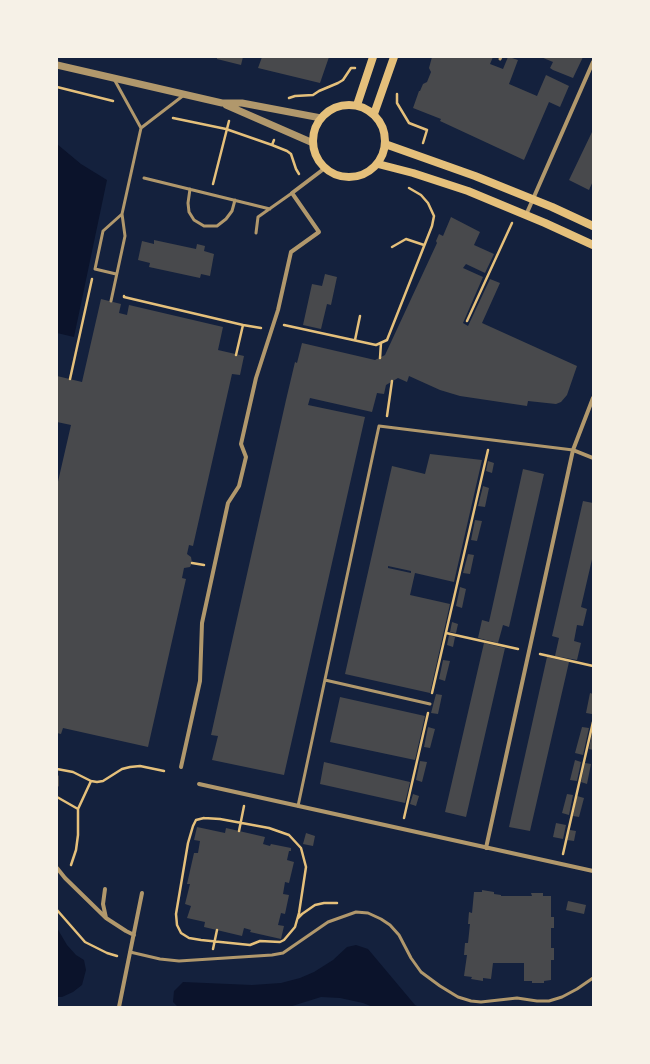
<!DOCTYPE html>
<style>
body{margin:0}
#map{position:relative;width:650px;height:1064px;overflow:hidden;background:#14213d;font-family:Merriweather,serif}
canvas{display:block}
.frame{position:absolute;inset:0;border:58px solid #f6f1e7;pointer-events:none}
</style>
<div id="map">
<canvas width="650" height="1064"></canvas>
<div class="frame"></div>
</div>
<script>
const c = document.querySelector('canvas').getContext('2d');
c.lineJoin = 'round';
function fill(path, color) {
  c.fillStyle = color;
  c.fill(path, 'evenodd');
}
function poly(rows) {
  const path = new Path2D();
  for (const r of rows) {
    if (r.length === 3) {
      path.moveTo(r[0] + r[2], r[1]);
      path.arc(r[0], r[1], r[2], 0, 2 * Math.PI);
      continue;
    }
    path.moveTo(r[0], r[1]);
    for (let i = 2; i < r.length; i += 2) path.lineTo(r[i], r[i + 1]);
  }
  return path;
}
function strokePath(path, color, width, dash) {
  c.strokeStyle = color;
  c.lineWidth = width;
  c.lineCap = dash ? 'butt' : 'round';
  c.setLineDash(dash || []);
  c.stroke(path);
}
fill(poly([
 [57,144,81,164,107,180,74,337,57,333],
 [57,928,67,945,76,955,84,960,86,970,82,985,73,992,62,997,57,997],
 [356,945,368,949,415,1005,419,1007,373,1007,363,1003,340,998,321,997,289,1007,178,1007,173,1002,174,991,183,982,252,985,281,983,300,978,314,972,333,960,347,947]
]), '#0b132b');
fill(poly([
 [217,57,243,57,241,65,217,59],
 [262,57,329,57,320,83,258,68],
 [432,57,493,57,490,64,503,69,508,57,509,57,518,60,509,84,537,96,546,75,569,86,560,107,549,102,524,160,440,121,441,119,413,108,419,91,420,91,423,84,427,82,431,72,429,68],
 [541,57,583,57,573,78,553,70,550,68,553,62],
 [592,132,593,133,593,181,589,190,569,180],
 [451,217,480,232,474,245,494,254,485,273,466,264,463,268,483,277,463,323,468,326,490,279,500,283,482,323,577,366,567,395,561,402,556,404,528,401,527,406,460,396,440,390,409,376,407,382,398,378,386,385,384,394,377,393,372,412,310,398,308,405,365,417,284,775,212,760,218,736,211,735,286,400,295,362,297,363,302,343,375,360,385,355,437,243,436,241,439,234,443,236],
 [154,240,196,249,197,244,205,246,204,251,214,254,210,276,201,274,200,278,149,267,150,263,138,260,142,241,154,244],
 [325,274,337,277,331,305,327,304,321,329,303,325,312,284,322,286],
 [101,299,121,304,119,313,127,315,129,305,223,327,218,350,244,356,240,375,232,374,193,546,189,545,187,554,191,557,192,563,190,567,184,568,182,578,186,579,148,747,63,728,61,734,57,733,57,486,71,425,57,422,57,376,82,382],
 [430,454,482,460,454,582,415,573,410,595,450,604,430,693,345,674,392,466,425,474],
 [388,566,411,571,411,573,388,568],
 [488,461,494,463,492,473,486,471],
 [523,469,544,474,509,627,503,625,498,643,478,638,482,620,489,622],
 [483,486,489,488,485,507,478,506],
 [583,501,593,503,593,555,581,607,587,609,583,626,577,625,574,641,581,643,577,660,555,656,559,638,552,636],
 [475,520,482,521,477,541,471,540],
 [468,554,474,555,470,574,463,573],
 [460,587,466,589,462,608,456,606],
 [452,622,458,624,456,633,450,632],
 [449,635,455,637,453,647,447,645],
 [484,643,505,648,466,817,445,812],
 [547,657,569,662,530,831,509,827],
 [443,660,450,661,445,681,439,679],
 [590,693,593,694,592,714,586,713],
 [436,694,442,695,438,714,431,713],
 [340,697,425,716,415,760,330,742],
 [428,727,435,729,430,748,424,747],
 [582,727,589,728,583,755,575,753],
 [592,732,593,732,593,750,589,749],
 [575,760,581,762,577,781,570,780],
 [420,761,427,762,422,782,416,780],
 [324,762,410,782,405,803,320,784],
 [585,763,591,764,587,784,581,782],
 [413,794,419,796,416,806,410,804],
 [567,794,573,795,569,815,562,813],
 [577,796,584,798,579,817,573,816],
 [556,823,566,825,563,839,553,837],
 [197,827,225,833,226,828,265,837,263,844,270,846,271,844,291,848,291,851,289,851,287,860,294,862,289,883,285,882,283,894,289,895,285,914,281,913,278,925,284,926,281,939,250,932,251,930,244,928,242,936,221,931,204,927,205,922,187,918,191,906,185,904,190,884,187,884,194,853,198,853,200,841,194,840],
 [570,830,576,831,574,841,567,840],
 [306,833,315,836,313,846,303,844],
 [482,890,494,892,494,894,501,895,501,896,532,896,531,893,543,893,543,896,551,896,551,917,554,917,554,928,551,928,551,948,554,948,554,960,551,960,551,980,544,981,544,983,532,983,532,981,524,981,524,963,493,963,491,979,483,978,483,981,471,979,472,977,464,976,467,955,464,955,465,943,468,943,470,924,468,924,469,912,472,913,474,892,482,892],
 [568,901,586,905,584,914,566,910]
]), '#48494c');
strokePath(poly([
 [57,87,113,101],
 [397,94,397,103,409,123,427,130,423,143],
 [289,98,295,96,313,95,319,91,338,83,343,80,351,68,355,68],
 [173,118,226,129,272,145],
 [274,140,272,145,287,151,291,154,296,169,299,174],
 [213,184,229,121],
 [392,247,406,239,424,245],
 [124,296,124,297,243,325],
 [467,321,512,223],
 [284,325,376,345,387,340,432,226,434,216,428,203,421,195,409,188],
 [355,340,360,316],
 [236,355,243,325,261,328],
 [380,358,381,343],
 [70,379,92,279],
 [387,416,392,381],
 [192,563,204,565],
 [446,633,518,649],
 [540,654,593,666],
 [432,693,488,450],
 [57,769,73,772,91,781,97,782,103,781,122,769,130,767,140,766,164,771],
 [57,776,57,786],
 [57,797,78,809],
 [204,818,220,819,269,828,289,835,301,848,306,867,299,913,295,927,284,940,280,942,260,941,250,945,201,940,189,938,181,933,177,925,176,914,188,843,193,826,196,820,204,818],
 [404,818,428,713],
 [239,831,244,806],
 [563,854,593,722],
 [71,865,76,850,78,835,78,809,91,781],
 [57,910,85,942,107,953,117,956],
 [298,918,302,914,315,905,324,903,337,903],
 [213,949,217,930]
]), '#e5c07b', 2.5);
strokePath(poly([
 [500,59,501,57],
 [114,79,141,128],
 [144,178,270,209],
 [190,189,188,203,189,212,194,220,204,226,217,226,226,219,232,211,235,200],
 [256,233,258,217,292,193],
 [116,274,95,269,103,231,122,214],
 [111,301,125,236,122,214,141,128,184,95],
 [325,680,430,704],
 [298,806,379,426,573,450],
 [130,952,160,959,179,961,272,955,283,953,328,922,356,912,368,913,381,919,390,925,399,935,411,958,421,972,440,986,458,997,471,1001,481,1002,517,998,537,1001,549,1001,562,997,577,989,593,978]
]), '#b1986c', 3);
strokePath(poly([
 [526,215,593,62],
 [573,450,593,458],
 [181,767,200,681,202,623,228,503,239,486,246,457,241,444,256,378,278,310,291,252,319,232,292,193,325,168],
 [199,784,593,871],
 [486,848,573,450,593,398],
 [57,868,65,878,106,918],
 [105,889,103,904,106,918,126,931,134,935],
 [119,1007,142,893]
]), '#b1986c', 4);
strokePath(poly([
 [57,65,222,103,242,103,321,118],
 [226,105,313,143]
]), '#b1986c', 7);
strokePath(poly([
 [349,141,36],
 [357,105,373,57],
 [374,114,394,57],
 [385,144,475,176,552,207,593,226],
 [378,164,413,173,468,191,545,223,593,245]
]), '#e5c07b', 8);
</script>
